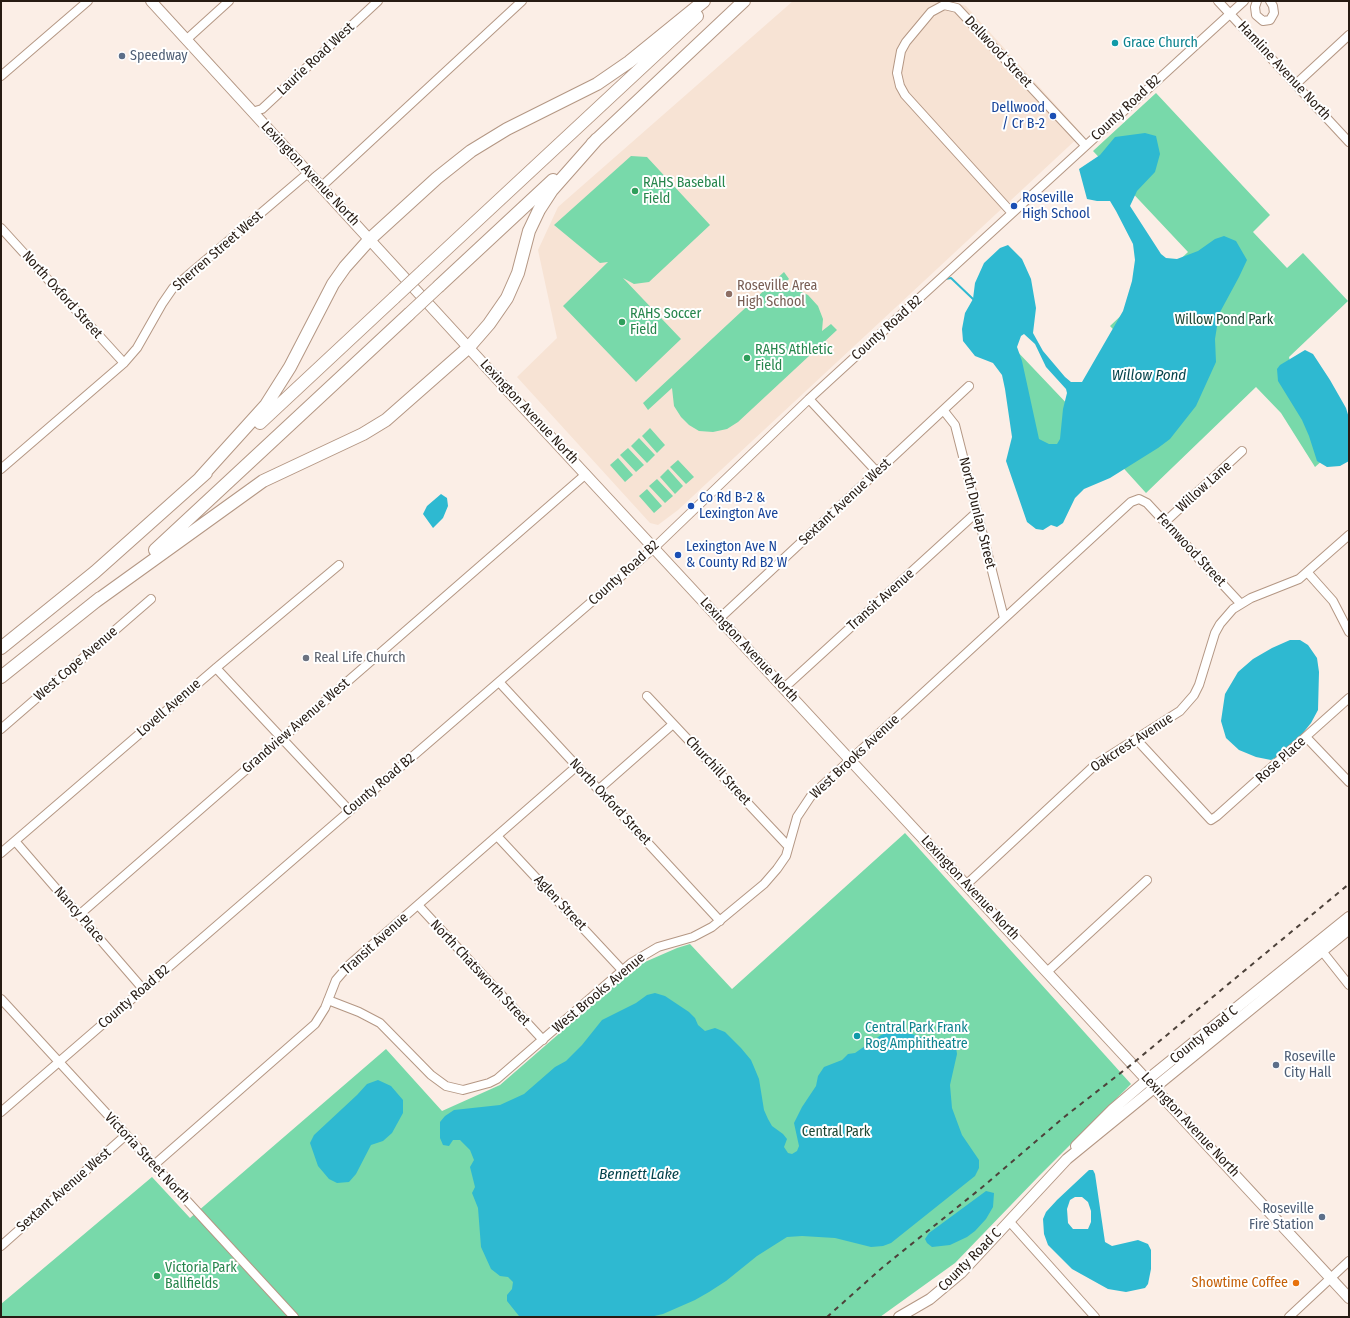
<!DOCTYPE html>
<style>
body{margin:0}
#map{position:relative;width:1350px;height:1318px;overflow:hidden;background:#fbeee6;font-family:"Fira Sans Condensed",sans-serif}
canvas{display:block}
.frame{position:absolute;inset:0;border:2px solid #261b13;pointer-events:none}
</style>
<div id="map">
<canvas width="1350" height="1318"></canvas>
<div class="frame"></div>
</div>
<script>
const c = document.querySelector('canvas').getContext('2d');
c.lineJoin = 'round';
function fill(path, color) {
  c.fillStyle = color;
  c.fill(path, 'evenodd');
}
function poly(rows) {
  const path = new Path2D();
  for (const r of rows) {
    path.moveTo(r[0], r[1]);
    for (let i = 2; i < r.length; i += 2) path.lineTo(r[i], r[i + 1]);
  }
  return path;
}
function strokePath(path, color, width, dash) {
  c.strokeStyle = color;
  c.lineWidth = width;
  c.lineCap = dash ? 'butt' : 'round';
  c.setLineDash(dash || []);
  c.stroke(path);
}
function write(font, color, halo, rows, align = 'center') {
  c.font = font + ' "Fira Sans Condensed",sans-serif';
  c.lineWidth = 4;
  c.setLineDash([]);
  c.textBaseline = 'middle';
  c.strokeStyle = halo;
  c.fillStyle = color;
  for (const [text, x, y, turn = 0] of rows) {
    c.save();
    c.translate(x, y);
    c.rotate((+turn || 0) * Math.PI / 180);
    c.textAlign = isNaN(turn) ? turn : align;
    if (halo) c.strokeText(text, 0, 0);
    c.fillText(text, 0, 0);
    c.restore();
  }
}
fill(poly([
 [793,1,950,1,966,6,1082,134,678,510,658,525,650,523,517,377,557,338,538,250,558,207]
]), '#f7e3d4');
fill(poly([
 [1156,93,1270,215,1253,232,1287,268,1303,253,1348,301,1289,357,1293,375,1349,437,1315,467,1281,413,1256,387,1146,493,1107,450,1051,499,1014,348,1072,409,1133,350,1110,326,1188,252,1093,151],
 [631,156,647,157,710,225,649,282,634,284,623,278,681,339,636,382,563,306,608,262,600,263,554,225],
 [784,272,789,279,781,287,795,289,808,295,818,306,823,319,822,331,831,324,837,330,738,422,727,429,713,432,699,431,689,425,681,417,674,406,672,388,648,410,643,403],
 [650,428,665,445,657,453,642,436],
 [639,438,655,455,647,463,631,446],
 [628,448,644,465,636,472,620,455],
 [618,458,633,475,625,482,610,465],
 [678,460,694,477,686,484,670,467],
 [668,469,683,486,675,494,660,477],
 [657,479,673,496,665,503,649,486],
 [647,489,662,506,654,513,639,496],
 [905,833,1131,1084,1039,1176,955,1263,880,1317,1,1317,1,1304,152,1177,190,1218,386,1049,442,1111,500,1085,638,965,677,948,690,944,732,989]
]), '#78d9aa');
fill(poly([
 [1145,133,1156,136,1160,154,1155,172,1137,191,1130,206,1161,254,1166,258,1177,259,1198,251,1215,239,1224,236,1236,241,1247,260,1239,277,1219,314,1215,339,1216,362,1196,406,1170,439,1158,448,1110,478,1084,489,1075,498,1063,523,1057,527,1051,525,1043,530,1036,529,1027,522,1006,461,1012,437,1005,389,1002,375,993,363,975,356,963,341,962,329,965,313,973,299,975,283,984,263,1000,248,1008,245,1022,259,1031,279,1036,308,1033,333,1043,351,1065,377,1071,382,1082,382,1123,311,1132,281,1135,260,1133,244,1116,211,1110,201,1097,201,1087,199,1079,169,1100,155,1115,137],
 [1024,334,1035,344,1046,367,1066,389,1067,393,1063,409,1060,439,1057,444,1049,444,1039,439,1022,361,1017,347,1021,336],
 [1305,350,1313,354,1330,380,1346,408,1349,418,1349,461,1340,466,1327,467,1317,461,1309,436,1302,420,1278,381,1277,369,1280,365],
 [441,494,447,498,448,506,443,518,433,528,423,514,427,506],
 [1290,640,1300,640,1308,645,1317,658,1319,672,1318,710,1311,723,1298,739,1279,756,1271,760,1256,757,1239,750,1226,738,1221,721,1225,694,1238,672,1253,659,1272,648],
 [655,993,665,996,689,1012,695,1018,698,1025,705,1031,715,1028,725,1032,741,1048,751,1060,754,1067,759,1079,764,1110,768,1119,772,1126,783,1134,787,1139,784,1147,788,1153,792,1154,797,1151,799,1146,794,1123,802,1107,816,1086,818,1076,824,1067,842,1060,848,1054,855,1053,881,1035,892,1031,917,1035,937,1045,951,1043,956,1047,957,1054,950,1085,952,1108,962,1135,979,1160,979,1168,975,1176,891,1243,883,1246,871,1247,835,1238,802,1236,787,1237,757,1256,726,1281,709,1292,695,1300,663,1314,650,1317,519,1316,507,1301,507,1295,512,1289,513,1282,508,1277,500,1276,491,1269,481,1247,478,1208,472,1193,475,1187,470,1167,474,1160,470,1150,460,1140,453,1140,449,1146,443,1145,440,1138,440,1122,445,1116,454,1110,500,1105,524,1094,555,1067,566,1061,582,1045,602,1020,636,1003,647,995],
 [378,1080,391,1086,403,1100,403,1113,392,1133,383,1141,371,1145,356,1174,349,1182,337,1183,329,1179,318,1166,310,1143,314,1135,357,1095,367,1084],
 [1089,1170,1093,1170,1095,1174,1105,1242,1112,1246,1138,1240,1148,1244,1151,1250,1151,1269,1148,1284,1145,1288,1126,1292,1108,1289,1072,1269,1048,1245,1044,1234,1043,1219,1046,1212,1057,1200],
 [1075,1197,1082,1197,1088,1202,1091,1211,1091,1222,1088,1229,1073,1229,1068,1223,1067,1209,1070,1200],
 [986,1191,994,1193,993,1207,986,1219,975,1231,967,1237,950,1245,932,1247,927,1243,925,1239,929,1233]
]), '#2eb9d1');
strokePath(poly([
 [945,279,951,278,973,299]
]), '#2eb9d1', 2);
const minor = poly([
 [1218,1,1349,142],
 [1257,1,1255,7,1256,15,1263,21,1270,20,1274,13,1273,6,1270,1],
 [186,40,229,1],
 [1,76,88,1],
 [1296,84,1349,35],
 [252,112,262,109,378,1],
 [321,187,522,1],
 [1012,213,905,95,900,86,897,73,901,51,906,42,931,12,944,5,957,8,1085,145],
 [1,228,124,363],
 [809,399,877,472],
 [944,411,955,425,1004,618],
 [1,469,124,363,137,348,162,304,173,288,308,173],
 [1165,522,1242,451],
 [1308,573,1333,601,1349,632],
 [720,618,969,386],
 [216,668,349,810],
 [500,683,720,921],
 [784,688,977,512],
 [647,696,788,846],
 [1,729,151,599],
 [1306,737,1349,782],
 [1136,739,1211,820,1217,816,1349,698],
 [598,790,673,724],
 [497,836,622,970],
 [15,841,143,989],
 [1,853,216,668,339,565],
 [967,884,1095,765,1180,711,1194,695,1199,685,1215,633,1220,624,1233,609,1251,598,1299,579,1349,535],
 [418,905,543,1040],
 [79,915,586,474],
 [1318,946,1349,985],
 [1048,971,1147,880],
 [1,999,294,1317],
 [328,1000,359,1012,380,1023,431,1075,446,1086,463,1090,489,1083,497,1079,631,963,658,947,693,937,712,927,764,884,777,869,786,856,797,817,811,796,1131,502,1139,499,1147,503,1240,603],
 [1,1112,655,547,809,399,1244,1],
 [154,1165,315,1024,325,1008,336,980,349,965,577,766],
 [1009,1221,1095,1317],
 [1,1246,126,1135],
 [1289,1317,1349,1261]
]);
const major = poly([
 [151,1,522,406,1349,1298],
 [1076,1146,1113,1109,1147,1080,1349,917],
 [899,1317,930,1299,961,1273,1067,1159,1349,929]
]);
const highway = poly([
 [592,144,744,1],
 [424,270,697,16],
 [439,286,553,180],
 [260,423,394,298],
 [200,478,266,405,290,367,333,284,345,267,370,239,437,178,471,151,507,129,597,84,629,62,704,1],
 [155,550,409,314],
 [95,602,263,481,363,434,386,420,469,347,489,324,507,298,518,273,529,231,539,210,552,190,597,139],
 [1,648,95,572,206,473],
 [1,677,100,598]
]);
strokePath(minor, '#b49784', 10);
strokePath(major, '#b49784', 12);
strokePath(highway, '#b49784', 14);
strokePath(minor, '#fff', 8);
strokePath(major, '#fff', 10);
strokePath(highway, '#fff', 12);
strokePath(poly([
 [827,1317,883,1267,985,1185,1063,1118,1132,1064,1349,884]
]), '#4d423a', 2, [5, 5]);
const highwayBridge = poly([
 [394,298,424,270],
 [409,314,439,286]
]);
strokePath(highwayBridge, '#b49784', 14, []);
strokePath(highwayBridge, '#fff', 12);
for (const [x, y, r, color] of [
 [1115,43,4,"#0f9aa8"],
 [122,56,4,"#5c6f8a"],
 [1053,116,4,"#1a4fb4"],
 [635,191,4,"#2e9e5b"],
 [1014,206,4,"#1a4fb4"],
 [729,294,4,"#8d6e63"],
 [622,322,4,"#2e9e5b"],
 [747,358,4,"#2e9e5b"],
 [691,506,4,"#1a4fb4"],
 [678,555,4,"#1a4fb4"],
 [306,658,4,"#6b7280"],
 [857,1036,4,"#0f9aa8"],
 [1276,1065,4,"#5c6f8a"],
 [1322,1217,4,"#5c6f8a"],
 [157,1276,4,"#2e9e5b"],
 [1296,1283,4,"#e8710a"]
]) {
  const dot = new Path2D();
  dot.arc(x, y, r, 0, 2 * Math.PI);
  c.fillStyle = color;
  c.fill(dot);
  strokePath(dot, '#fff', 1.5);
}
write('14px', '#0d838f', '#fff', [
 ["Grace Church",1123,43],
 ["Central Park Frank",865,1028],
 ["Rog Amphitheatre",865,1044]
], 'left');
write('14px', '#261b13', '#fff', [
 ["Dellwood Street",998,52,47],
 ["Laurie Road West",316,59,-43],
 ["Hamline Avenue North",1284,71,47],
 ["County Road B2",1126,108,-43],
 ["Lexington Avenue North",310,174,47],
 ["Sherren Street West",218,251,-41],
 ["North Oxford Street",62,295,48],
 ["County Road B2",887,328,-42],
 ["Lexington Avenue North",529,412,47],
 ["Willow Lane",1204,487,-42],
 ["Sextant Avenue West",845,502,-43],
 ["North Dunlap Street",977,513,76],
 ["Fernwood Street",1191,550,47],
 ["County Road B2",624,573,-42],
 ["Transit Avenue",881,600,-42],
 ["Lexington Avenue North",749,650,47],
 ["West Cope Avenue",76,664,-41],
 ["Lovell Avenue",169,708,-41],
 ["Grandview Avenue West",296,726,-41],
 ["Oakcrest Avenue",1132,743,-33],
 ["West Brooks Avenue",855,757,-43],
 ["Rose Place",1281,760,-42],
 ["Churchill Street",718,771,47],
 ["County Road B2",379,785,-40],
 ["North Oxford Street",610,802,47],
 ["Lexington Avenue North",970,888,47],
 ["Aglen Street",560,903,47],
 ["Nancy Place",79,915,49],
 ["Transit Avenue",375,944,-42],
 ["North Chatsworth Street",480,973,47],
 ["West Brooks Avenue",599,993,-40],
 ["County Road B2",134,997,-41],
 ["County Road C",1204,1035,-39],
 ["Lexington Avenue North",1190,1125,47],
 ["Victoria Street North",147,1158,47],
 ["Sextant Avenue West",64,1190,-41],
 ["County Road C",970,1260,-45]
]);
write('14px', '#4e5e75', '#fff', [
 ["Speedway",130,56],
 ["Roseville",1284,1057],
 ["City Hall",1284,1073],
 ["Roseville",1314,1209,"right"],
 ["Fire Station",1314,1225,"right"]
], 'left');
write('14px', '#164399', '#fff', [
 ["Dellwood",1045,108,"right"],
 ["/ Cr B-2",1045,124,"right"],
 ["Roseville",1022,198],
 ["High School",1022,214],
 ["Co Rd B-2 &",699,498],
 ["Lexington Ave",699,514],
 ["Lexington Ave N",686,547],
 ["& County Rd B2 W",686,563]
], 'left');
write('14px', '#27864d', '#fff', [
 ["RAHS Baseball",643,183],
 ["Field",643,199],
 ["RAHS Soccer",630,314],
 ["Field",630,330],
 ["RAHS Athletic",755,350],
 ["Field",755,366],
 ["Victoria Park",165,1268],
 ["Ballfields",165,1284]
], 'left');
write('14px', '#785e54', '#fff', [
 ["Roseville Area",737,286],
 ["High School",737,302]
], 'left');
write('14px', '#1d4733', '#fff', [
 ["Willow Pond Park",1224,320],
 ["Central Park",836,1132]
]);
write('14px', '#5b616d', '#fff', [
 ["Real Life Church",314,658]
], 'left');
write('14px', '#c56008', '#fff', [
 ["Showtime Coffee",1288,1283]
], 'right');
write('italic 15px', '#03424b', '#fff', [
 ["Willow Pond",1149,376],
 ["Bennett Lake",639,1175]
]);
</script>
